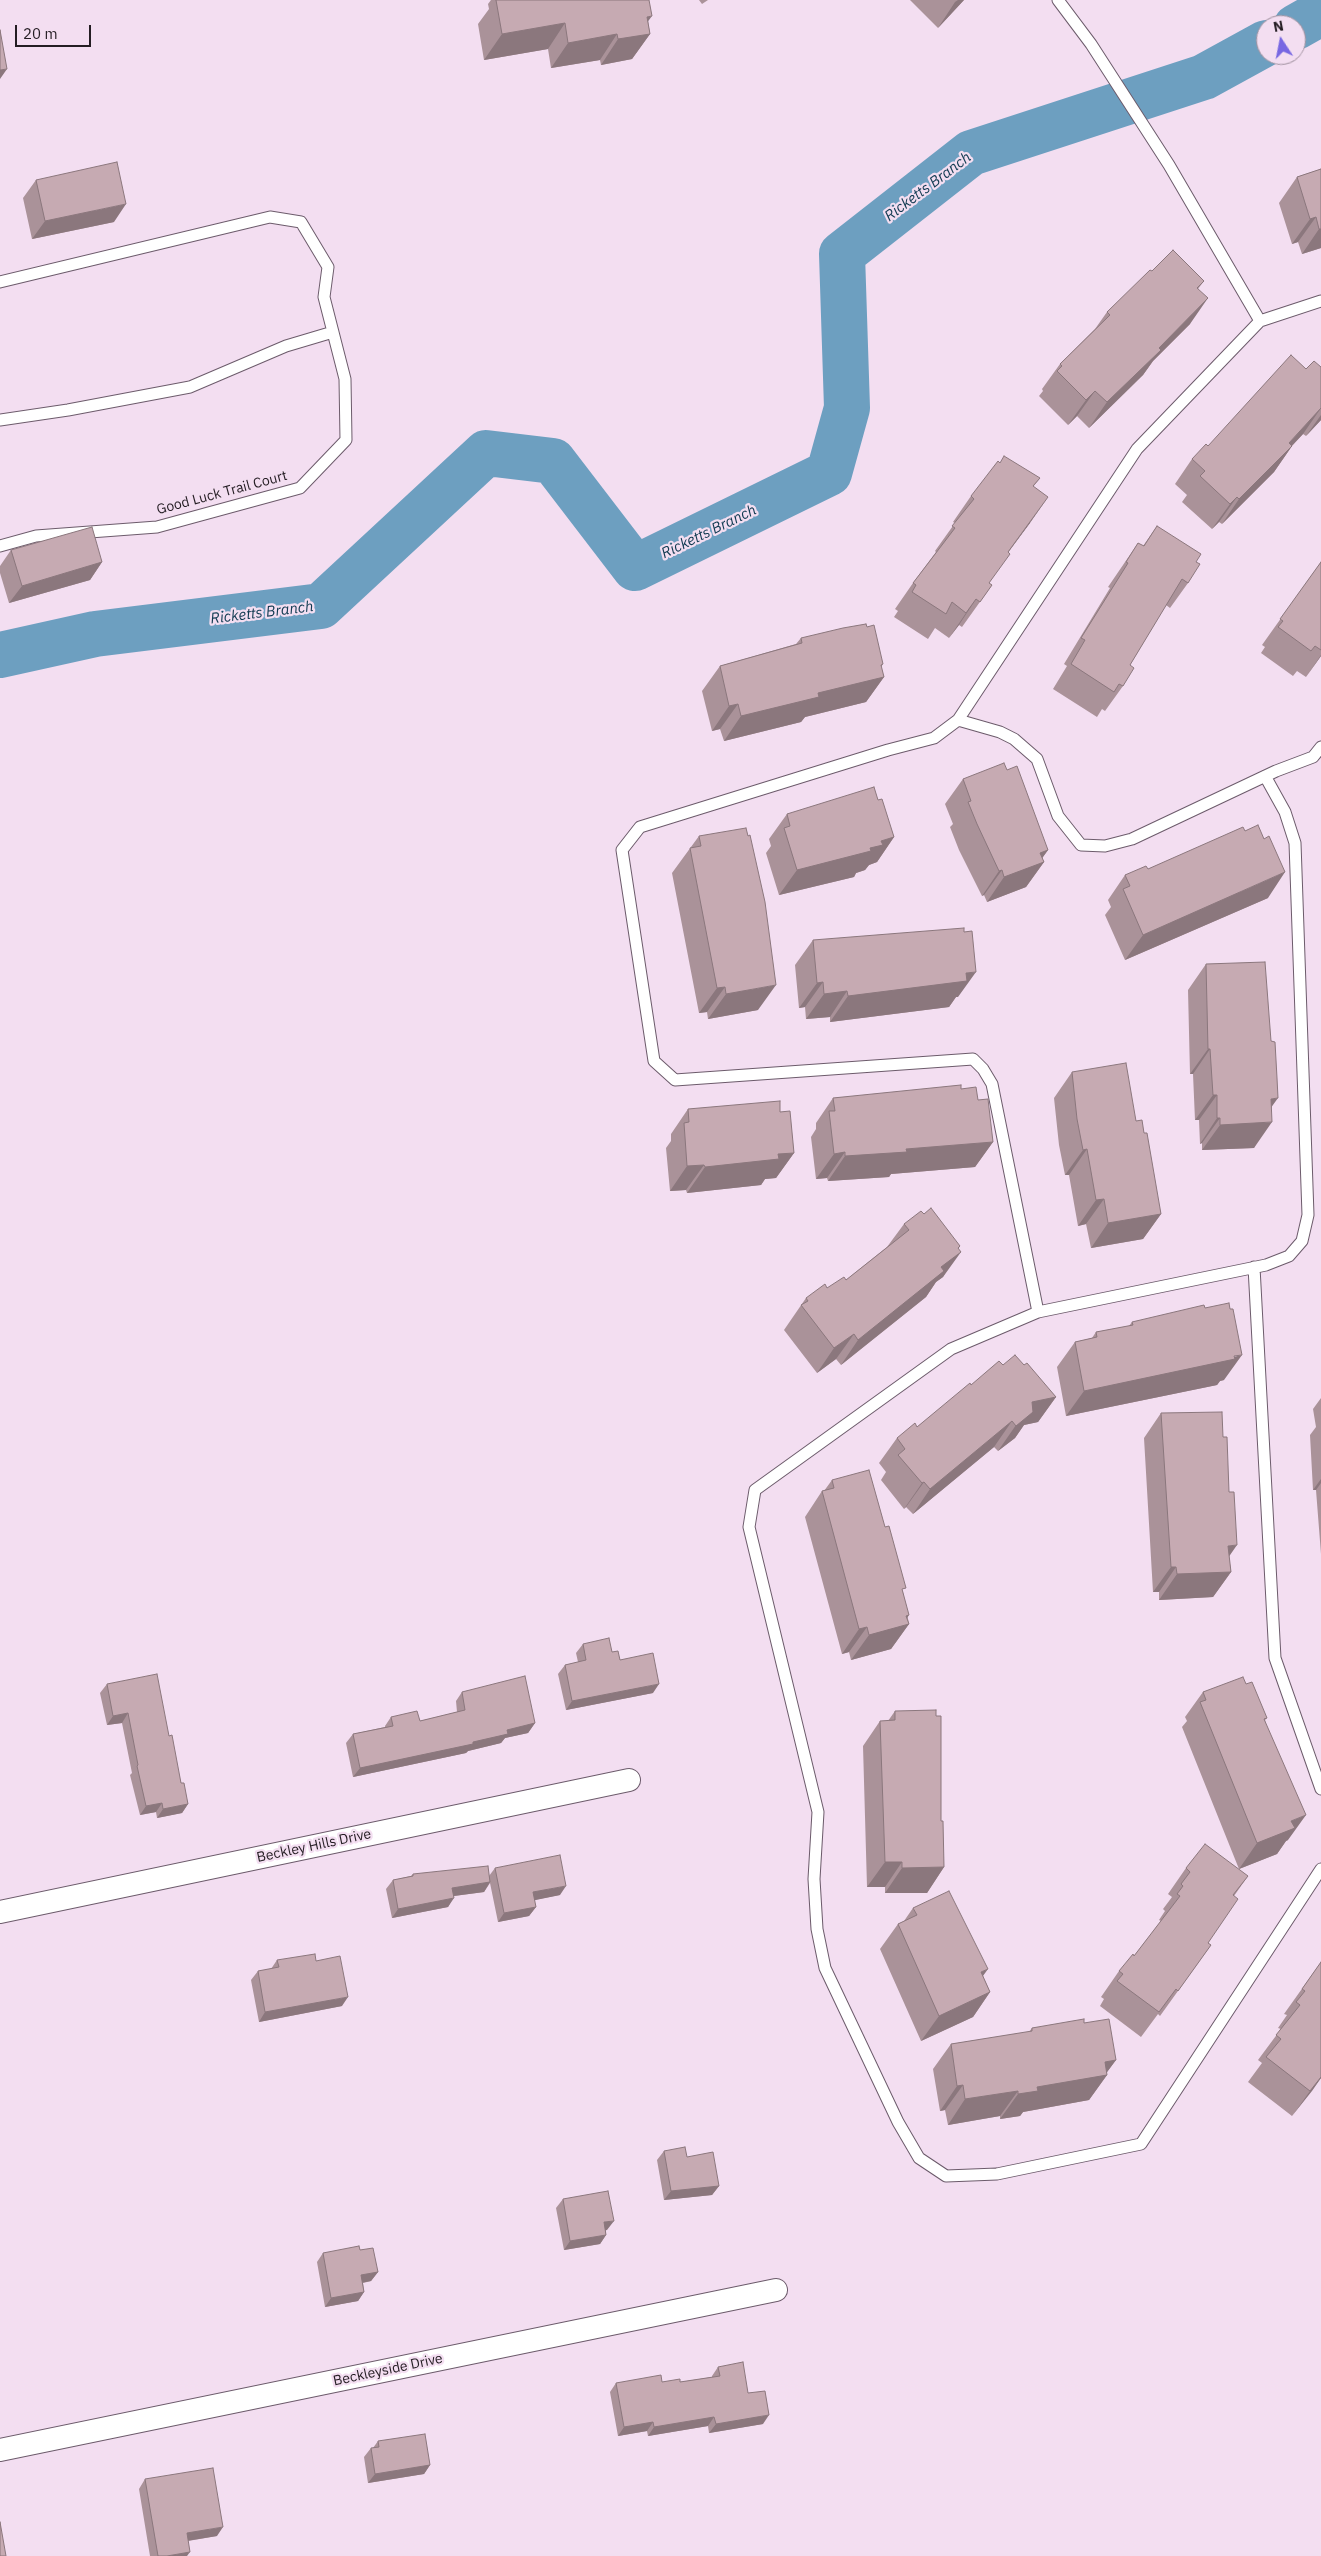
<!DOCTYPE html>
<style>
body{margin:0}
#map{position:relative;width:1321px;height:2556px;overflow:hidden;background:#f3def1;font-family:"IBM Plex Sans",sans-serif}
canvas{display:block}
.north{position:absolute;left:1256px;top:15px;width:50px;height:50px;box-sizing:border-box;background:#f3def1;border:1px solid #a0919f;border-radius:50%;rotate:349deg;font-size:14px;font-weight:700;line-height:20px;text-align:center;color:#241d23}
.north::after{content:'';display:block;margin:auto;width:18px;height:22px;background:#7767e2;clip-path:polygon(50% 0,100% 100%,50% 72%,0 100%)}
.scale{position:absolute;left:15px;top:25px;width:76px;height:22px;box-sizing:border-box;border:2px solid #241d23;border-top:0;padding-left:6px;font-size:15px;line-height:18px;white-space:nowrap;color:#241d23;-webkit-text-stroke:4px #f3def1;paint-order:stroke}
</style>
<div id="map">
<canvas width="1321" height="2556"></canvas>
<div class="north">N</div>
<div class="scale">20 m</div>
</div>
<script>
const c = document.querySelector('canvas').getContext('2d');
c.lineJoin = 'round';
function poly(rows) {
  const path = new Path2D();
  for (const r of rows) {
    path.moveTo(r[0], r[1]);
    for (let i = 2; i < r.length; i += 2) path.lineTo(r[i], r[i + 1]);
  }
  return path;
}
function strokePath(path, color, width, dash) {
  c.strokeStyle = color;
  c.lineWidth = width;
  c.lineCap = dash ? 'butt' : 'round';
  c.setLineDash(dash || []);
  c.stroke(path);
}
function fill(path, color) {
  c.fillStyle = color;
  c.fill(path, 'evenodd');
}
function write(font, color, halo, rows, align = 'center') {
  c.font = font + ' "IBM Plex Sans",sans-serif';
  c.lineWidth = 4.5;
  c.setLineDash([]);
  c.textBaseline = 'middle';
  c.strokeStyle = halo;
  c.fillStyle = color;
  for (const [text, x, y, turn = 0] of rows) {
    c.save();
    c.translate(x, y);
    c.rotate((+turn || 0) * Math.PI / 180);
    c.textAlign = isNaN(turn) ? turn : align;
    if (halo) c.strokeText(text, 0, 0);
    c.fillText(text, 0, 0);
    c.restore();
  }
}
strokePath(poly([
 [1296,27,1321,13],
 [0,655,95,634,321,606,486,453,553,461,635,568,829,473,847,408,842,254,971,153,1204,77,1266,43]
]), '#6d9fc0', 46);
const lane = poly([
 [1058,0,1091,44,1169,165,1260,321],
 [0,282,270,217,301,222,328,267,324,297,345,379,346,440,300,488,157,527,36,536,0,546],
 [0,420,68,410,190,387,286,346,333,332],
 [958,720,1000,732,1014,739,1037,759,1058,816,1081,845,1105,846,1132,839,1276,771,1313,757,1321,747],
 [1265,776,1285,812,1295,843,1308,1215,1302,1241,1289,1256,1266,1265,1038,1312,951,1349,755,1490,749,1527,818,1812,814,1879,817,1929,825,1968,898,2122,919,2158,946,2176,997,2174,1141,2144,1321,1869],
 [1254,1267,1275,1658,1321,1789],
 [1038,1312,992,1084,983,1069,973,1059,675,1080,654,1061,622,850,640,827,888,750,934,738,958,720,1137,449,1260,321,1321,301]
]);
const street = poly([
 [0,1912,629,1780],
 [0,2450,776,2290]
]);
strokePath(lane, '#6c5b6b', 13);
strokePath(street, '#6c5b6b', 24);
strokePath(lane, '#fff', 11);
strokePath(street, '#fff', 22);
fill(poly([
 [491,0,649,0,648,21,650,34,632,59,601,65,600,60,551,68,548,49,484,60,478,24,489,9,488,4],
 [699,0,708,0,702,4],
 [910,0,964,0,938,28],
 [1321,169,1321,248,1302,254,1298,242,1292,244,1279,203,1297,177],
 [36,180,114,222,32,239,23,198],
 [1152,271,1204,281,1198,289,1190,324,1153,361,1143,375,1089,428,1077,416,1068,425,1039,396,1043,391,1042,389,1060,364,1095,329,1107,312],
 [1321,367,1321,420,1306,436,1303,434,1292,446,1274,472,1222,524,1219,522,1212,529,1182,502,1187,495,1175,484,1192,459,1208,446,1306,369],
 [1040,478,1033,487,1030,523,1008,552,989,583,992,585,962,627,959,625,949,638,935,628,928,639,894,617,898,611,895,609,913,583,936,552,935,551,955,523,953,522,971,496],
 [1157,526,1196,562,1188,583,1170,608,1166,605,1130,665,1123,686,1105,711,1102,709,1097,717,1053,689,1067,666,1064,664,1110,588,1108,587,1138,543,1143,546],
 [11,550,102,562,90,580,9,603,0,573,0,566],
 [1321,562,1321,656,1306,677,1297,671,1293,676,1261,653,1265,647,1262,645],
 [801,638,881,667,884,677,866,702,805,717,801,722,724,741,720,729,712,731,702,691,720,666,796,644],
 [1007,770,1048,850,1042,858,1044,862,1026,887,987,902,984,895,982,896,959,850,950,827,953,824,945,804,963,779],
 [878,800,894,837,877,862,869,865,865,870,856,873,854,877,779,895,766,853,771,846,769,839,787,814],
 [699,836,758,1010,708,1019,707,1012,699,1013,672,873],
 [1148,869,1268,898,1125,960,1105,915,1111,907,1108,900,1125,875],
 [813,940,958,997,956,997,949,1007,830,1022,830,1017,806,1019,805,1007,799,1008,795,965],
 [1206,964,1272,1107,1254,1148,1202,1150,1202,1143,1200,1144,1199,1120,1195,1120,1193,1074,1190,1074,1188,990],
 [1072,1072,1136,1121,1161,1214,1143,1239,1091,1248,1086,1224,1078,1226,1069,1175,1065,1175,1059,1145,1054,1098],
 [961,1089,978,1100,993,1142,975,1167,891,1174,889,1177,828,1181,827,1178,816,1179,811,1137,816,1129,816,1123,833,1098],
 [688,1109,780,1112,794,1153,776,1178,765,1179,761,1185,687,1193,686,1190,670,1191,666,1148,671,1141,671,1134],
 [924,1214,960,1246,943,1277,936,1282,926,1297,841,1365,836,1359,817,1373,784,1330,806,1298,846,1280,887,1247,904,1224],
 [1132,1322,1224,1380,1220,1381,1217,1385,1066,1416,1057,1367,1075,1342,1092,1338,1096,1332,1129,1326],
 [1003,1365,1024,1365,1056,1397,1038,1422,1024,1425,1015,1438,998,1451,994,1447,913,1514,906,1507,904,1509,881,1480,886,1472,879,1463,897,1438,917,1427,971,1385],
 [1321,1398,1321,1554,1316,1490,1313,1490,1310,1435,1316,1427,1313,1409],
 [1161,1413,1229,1556,1231,1572,1213,1597,1159,1600,1159,1592,1153,1592,1144,1438],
 [832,1480,903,1592,909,1624,891,1649,851,1660,849,1652,842,1654,805,1517,822,1491,824,1491],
 [583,1644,612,1652,653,1693,566,1710,558,1674,565,1665,578,1662,576,1653],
 [107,1684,169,1736,181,1783,188,1804,182,1813,157,1818,156,1812,140,1815,130,1775,132,1773,122,1723,107,1725,100,1693],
 [1246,1684,1267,1718,1265,1720,1288,1840,1286,1841,1277,1854,1239,1869,1182,1727,1187,1721,1185,1717,1203,1692],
 [462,1692,535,1723,528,1733,505,1738,501,1743,468,1751,466,1753,353,1777,346,1743,353,1734,385,1727,385,1726,391,1717,420,1721,457,1712,456,1701],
 [895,1711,941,1821,944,1867,927,1893,885,1893,885,1887,867,1887,863,1746,880,1721,888,1721],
 [495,1868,560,1895,534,1900,536,1907,529,1916,498,1922,490,1883,484,1892,454,1896,448,1907,392,1918,386,1889,393,1880,411,1876,413,1874,489,1876],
 [1186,1868,1248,1876,1234,1896,1208,1943,1211,1945,1160,2016,1158,2014,1141,2037,1100,2006,1104,1999,1101,1997,1119,1971,1134,1956,1161,1921,1159,1920,1165,1911,1163,1909,1172,1897,1168,1894],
 [913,1908,983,1976,990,1992,973,2017,921,2041,880,1949,898,1924,904,1921],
 [277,1960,342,2006,259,2022,251,1980,258,1971,271,1969],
 [1321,1962,1321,2078,1292,2116,1248,2082,1262,2063,1258,2060,1281,2029,1278,2028,1287,2015,1284,2014],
 [1084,2023,1116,2060,1106,2073,1107,2075,1089,2100,1023,2112,1020,2116,1000,2119,1000,2116,948,2125,945,2110,940,2111,933,2069,951,2044,1029,2032,1032,2028],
 [664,2151,687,2157,719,2186,712,2195,664,2200,657,2160],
 [563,2199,607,2230,606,2230,606,2235,600,2244,564,2250,556,2208],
 [360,2250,378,2272,371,2281,363,2283,364,2292,358,2301,325,2307,317,2262,323,2253],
 [718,2367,748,2393,763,2424,709,2433,708,2426,648,2436,647,2431,618,2436,610,2392,616,2383,662,2382,680,2382,712,2377,712,2376],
 [378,2441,430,2465,424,2474,368,2483,364,2457,371,2448,373,2448],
 [145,2479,217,2536,188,2541,187,2556,150,2556,139,2489]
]), '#aa9299');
fill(poly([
 [958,0,964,0,938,28,955,2],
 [652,16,637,36,650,34,632,59,601,65,618,39,647,17],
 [565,23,548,49,484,60,502,34],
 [617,34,600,60,551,68,568,43],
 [7,69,0,79,0,70],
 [126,204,114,222,32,239,45,221],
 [1316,217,1298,242,1292,244,1310,219],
 [1319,229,1321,229,1321,248,1302,254],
 [1208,298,1190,324,1153,361,1143,375,1089,428,1107,402,1159,348],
 [1095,391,1077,416,1068,425,1086,400],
 [1321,408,1303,434,1284,454,1292,446,1274,472,1222,524,1239,499],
 [1321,415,1321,420,1306,436],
 [1048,497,1030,523,990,577,1008,552],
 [1237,497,1219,522,1212,529,1230,504],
 [102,562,90,580,9,603,22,586],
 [976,599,959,625,949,638,966,613],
 [1321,655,1321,656,1306,677],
 [883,664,873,679,884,677,866,702,805,717,801,722,724,741,741,716,818,693],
 [738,704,720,729,712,731,729,706],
 [894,837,877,862,869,865,865,870,856,873,854,877,779,895,797,870,870,848,881,841],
 [1048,850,1038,864,1044,862,1026,887,987,902,1004,877,1040,853],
 [1002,870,984,895,982,896,999,871],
 [1285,872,1268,898,1125,960,1143,935],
 [976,972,958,997,956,997,949,1007,830,1022,848,996,966,973],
 [823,982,805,1007,799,1008,817,983],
 [776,985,758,1010,708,1019,726,994],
 [725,987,707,1012,699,1013,717,988],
 [847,991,830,1017,806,1019,824,994],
 [1208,1049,1210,1049,1193,1074,1190,1074],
 [1213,1095,1217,1095,1199,1120,1195,1120],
 [1278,1098,1260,1123,1272,1122,1254,1148,1202,1150,1220,1125,1271,1099],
 [1217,1118,1220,1118,1202,1143,1200,1144],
 [993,1142,975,1167,891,1174,889,1177,828,1181,845,1156,906,1149],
 [1087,1149,1069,1175,1065,1175,1083,1150],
 [845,1152,827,1178,816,1179,834,1154],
 [794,1153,776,1178,765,1179,761,1185,687,1193,705,1167,778,1154],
 [704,1165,686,1190,670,1191,687,1166],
 [1104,1199,1086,1224,1078,1226,1096,1200],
 [1161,1214,1143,1239,1091,1248,1108,1223],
 [960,1246,951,1259,961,1252,943,1277,936,1282,926,1297,841,1365,858,1340,941,1267],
 [854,1334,836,1359,817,1373,834,1348],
 [1242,1355,1224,1380,1220,1381,1217,1385,1066,1416,1084,1391],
 [1056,1397,1038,1422,1024,1425,1015,1438,998,1451,1032,1402],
 [1012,1421,994,1447,913,1514,930,1489],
 [1321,1479,1321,1483,1316,1490,1313,1490],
 [924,1482,906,1507,904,1509,922,1483],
 [1237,1545,1219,1571,1228,1546],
 [1171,1567,1176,1567,1159,1592,1153,1592],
 [1231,1572,1213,1597,1159,1600,1177,1574],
 [909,1615,902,1626,909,1624,891,1649,851,1660,869,1635,906,1616],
 [867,1627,849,1652,842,1654,859,1629],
 [659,1684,653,1693,566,1710,572,1701],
 [128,1713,122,1723,107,1725,113,1716],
 [535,1723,528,1733,505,1738,501,1743,468,1751,466,1753,353,1777,360,1768,473,1742,507,1730],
 [162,1803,156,1812,140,1815,146,1806],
 [188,1804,182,1813,157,1818,163,1809],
 [1306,1815,1288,1840,1286,1841,1277,1854,1239,1869,1257,1843,1291,1821],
 [885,1862,902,1862,885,1887,867,1887],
 [944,1867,927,1893,885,1893,902,1868],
 [490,1882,484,1892,446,1897,452,1888],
 [566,1886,560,1895,526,1902,533,1892],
 [454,1898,448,1907,392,1918,398,1909],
 [536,1907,529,1916,498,1922,504,1913],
 [988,1969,970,1994,981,1972],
 [990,1992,973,2017,921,2041,939,2016],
 [348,1997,342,2006,259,2022,265,2012],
 [1116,2060,1105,2075,1107,2075,1089,2100,1023,2112,1020,2116,1000,2119,1018,2094,1105,2062],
 [1321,2077,1321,2078,1312,2091,1292,2116,1310,2091],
 [963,2085,945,2110,940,2111,957,2086],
 [1018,2091,1000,2116,948,2125,965,2099],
 [719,2186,712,2195,664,2200,671,2191],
 [614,2221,607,2230,598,2232,604,2222],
 [606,2235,600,2244,564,2250,570,2241],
 [378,2272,371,2281,355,2284,361,2275],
 [364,2292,358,2301,325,2307,331,2298],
 [769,2415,763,2424,709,2433,716,2424],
 [714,2417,708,2426,648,2436,654,2427],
 [653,2422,647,2431,618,2436,624,2427],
 [430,2465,424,2474,368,2483,375,2474],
 [223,2527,217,2536,180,2542,187,2533],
 [190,2552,187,2556,167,2556]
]), '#8b777d');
const building = poly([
 [496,0,649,0,652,16,647,17,650,34,618,39,617,34,568,43,565,23,502,34,496,0],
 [0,30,7,69,0,70,0,30],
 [117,162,126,204,45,221,36,180,117,162],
 [1321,169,1321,229,1319,229,1316,217,1310,219,1297,177,1321,169],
 [1173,250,1204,281,1197,288,1208,298,1159,348,1161,350,1107,402,1095,391,1086,400,1057,371,1062,366,1060,364,1110,315,1107,312,1150,270,1152,271,1173,250],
 [1291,355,1306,369,1314,361,1321,367,1321,408,1289,443,1292,446,1239,499,1237,497,1230,504,1200,476,1205,471,1192,459,1206,444,1208,446,1291,355],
 [1004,456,1040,478,1033,486,1048,497,1008,552,1010,554,989,583,992,585,980,602,976,599,966,613,952,602,946,614,912,592,916,585,913,583,955,528,952,526,974,499,971,496,998,461,1000,463,1004,456],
 [1157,526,1201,554,1196,562,1200,564,1188,583,1182,579,1130,665,1134,668,1123,686,1119,684,1114,692,1071,664,1085,640,1081,638,1128,563,1126,562,1138,543,1144,546,1157,526],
 [92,527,102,562,22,586,11,550,92,527],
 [1321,562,1321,650,1315,646,1311,651,1278,627,1283,621,1280,619,1321,562],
 [866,624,867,627,874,625,883,664,881,665,884,677,818,693,819,697,741,716,738,704,729,706,720,666,802,643,801,638,843,628,866,624],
 [1004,763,1007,770,1017,766,1048,850,1040,853,1044,862,1004,877,1002,870,999,871,977,824,968,802,971,801,963,779,1004,763],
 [874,787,878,800,882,799,894,837,881,841,883,845,870,848,871,851,797,870,784,828,790,826,787,814,874,787],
 [1258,825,1264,839,1269,836,1285,872,1143,935,1123,889,1130,886,1125,875,1146,866,1148,869,1243,827,1245,831,1258,825],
 [746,828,748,836,750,835,765,902,776,985,726,994,725,987,717,988,690,848,701,846,699,836,746,828],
 [964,928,964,932,972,931,976,972,966,973,967,981,848,996,847,991,824,994,823,982,817,983,813,940,964,928],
 [1265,962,1271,1041,1275,1042,1277,1078,1278,1098,1271,1099,1272,1122,1220,1125,1220,1118,1217,1118,1217,1095,1213,1095,1210,1049,1208,1049,1206,964,1265,962],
 [1126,1063,1136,1121,1142,1120,1144,1133,1147,1133,1161,1214,1108,1223,1104,1199,1096,1200,1087,1149,1083,1150,1077,1119,1072,1072,1126,1063],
 [961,1085,961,1089,976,1087,978,1100,988,1099,993,1142,906,1149,907,1152,845,1156,845,1152,834,1154,829,1111,835,1111,833,1098,961,1085],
 [780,1101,780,1112,790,1111,794,1153,778,1154,779,1159,705,1167,704,1165,687,1166,684,1123,689,1122,688,1109,780,1101],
 [931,1208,960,1246,958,1248,961,1252,941,1267,944,1271,858,1340,854,1334,834,1348,801,1305,808,1301,806,1298,825,1284,827,1288,844,1277,846,1280,909,1230,904,1224,921,1211,924,1214,931,1208],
 [1229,1303,1230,1309,1233,1309,1242,1355,1234,1356,1235,1359,1084,1391,1075,1342,1097,1337,1096,1332,1133,1325,1132,1322,1204,1305,1205,1308,1229,1303],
 [1015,1355,1024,1365,1027,1363,1056,1397,1032,1402,1033,1412,1016,1426,1012,1421,930,1489,924,1482,922,1483,898,1455,905,1449,897,1438,915,1423,917,1427,970,1383,971,1385,999,1361,1003,1365,1015,1355],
 [1222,1412,1223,1437,1227,1437,1229,1492,1234,1492,1237,1545,1228,1546,1231,1572,1177,1574,1176,1567,1171,1567,1161,1413,1222,1412],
 [869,1470,885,1527,889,1526,906,1588,902,1589,909,1615,906,1616,909,1624,869,1635,867,1627,859,1629,822,1491,834,1488,832,1480,869,1470],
 [609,1638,612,1652,618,1651,620,1660,653,1653,659,1684,572,1701,565,1665,586,1660,583,1644,609,1638],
 [157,1674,169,1736,172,1735,181,1783,184,1783,188,1804,163,1809,162,1803,146,1806,137,1766,138,1765,128,1713,113,1716,107,1684,157,1674],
 [525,1676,535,1723,507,1730,508,1734,473,1742,473,1744,360,1768,353,1734,393,1726,391,1717,417,1711,420,1721,465,1710,462,1692,525,1676],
 [1243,1677,1246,1684,1252,1682,1267,1718,1264,1719,1306,1815,1291,1821,1295,1828,1257,1843,1200,1702,1206,1700,1203,1692,1243,1677],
 [936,1710,936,1716,941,1716,941,1821,943,1821,944,1867,902,1868,902,1862,885,1862,880,1721,895,1720,895,1711,936,1710],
 [1205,1844,1248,1876,1233,1895,1238,1899,1208,1943,1211,1945,1178,1991,1176,1989,1159,2012,1117,1981,1123,1974,1119,1971,1133,1954,1134,1956,1180,1896,1177,1894,1183,1886,1181,1884,1190,1872,1186,1868,1205,1844],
 [560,1855,566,1886,533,1892,536,1907,504,1913,495,1868,560,1855],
 [488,1866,490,1882,452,1888,454,1898,398,1909,393,1880,413,1876,413,1874,488,1866],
 [949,1891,988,1969,981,1972,990,1992,939,2016,898,1924,917,1915,913,1908,949,1891],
 [315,1954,316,1961,340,1956,348,1997,265,2012,258,1971,279,1967,277,1960,315,1954],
 [1321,1962,1321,2077,1310,2091,1266,2057,1281,2039,1276,2035,1300,2005,1296,2002,1305,1991,1302,1989,1321,1962],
 [1084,2019,1084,2023,1109,2019,1116,2060,1105,2062,1107,2075,1037,2087,1038,2091,1018,2094,1018,2091,965,2099,963,2085,957,2086,951,2044,1032,2031,1032,2028,1084,2019],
 [685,2147,687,2157,713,2152,719,2186,671,2191,664,2151,685,2147],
 [608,2191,614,2221,604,2222,606,2235,570,2241,563,2199,608,2191],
 [359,2246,360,2250,373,2248,378,2272,361,2275,364,2292,331,2298,323,2253,359,2246],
 [743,2362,748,2393,765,2391,769,2415,716,2424,714,2417,654,2427,653,2422,624,2427,616,2383,661,2375,662,2382,680,2379,680,2382,720,2376,718,2367,743,2362],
 [425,2434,430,2465,375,2474,371,2448,379,2447,378,2441,425,2434],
 [213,2468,223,2527,187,2533,190,2552,167,2556,158,2556,145,2479,213,2468],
 [0,2522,6,2556,0,2556,0,2522]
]);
fill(building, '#c6aab2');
strokePath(building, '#8b777d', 1);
write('14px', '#241d23', '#f3def1', [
 ["Good Luck Trail Court",222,493,-15],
 ["Beckley Hills Drive",314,1846,-12],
 ["Beckleyside Drive",388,2370,-12]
]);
write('italic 15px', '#0f3950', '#f3def1', [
 ["Ricketts Branch",928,187,-37],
 ["Ricketts Branch",709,532,-26],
 ["Ricketts Branch",262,613,-7]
]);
</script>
